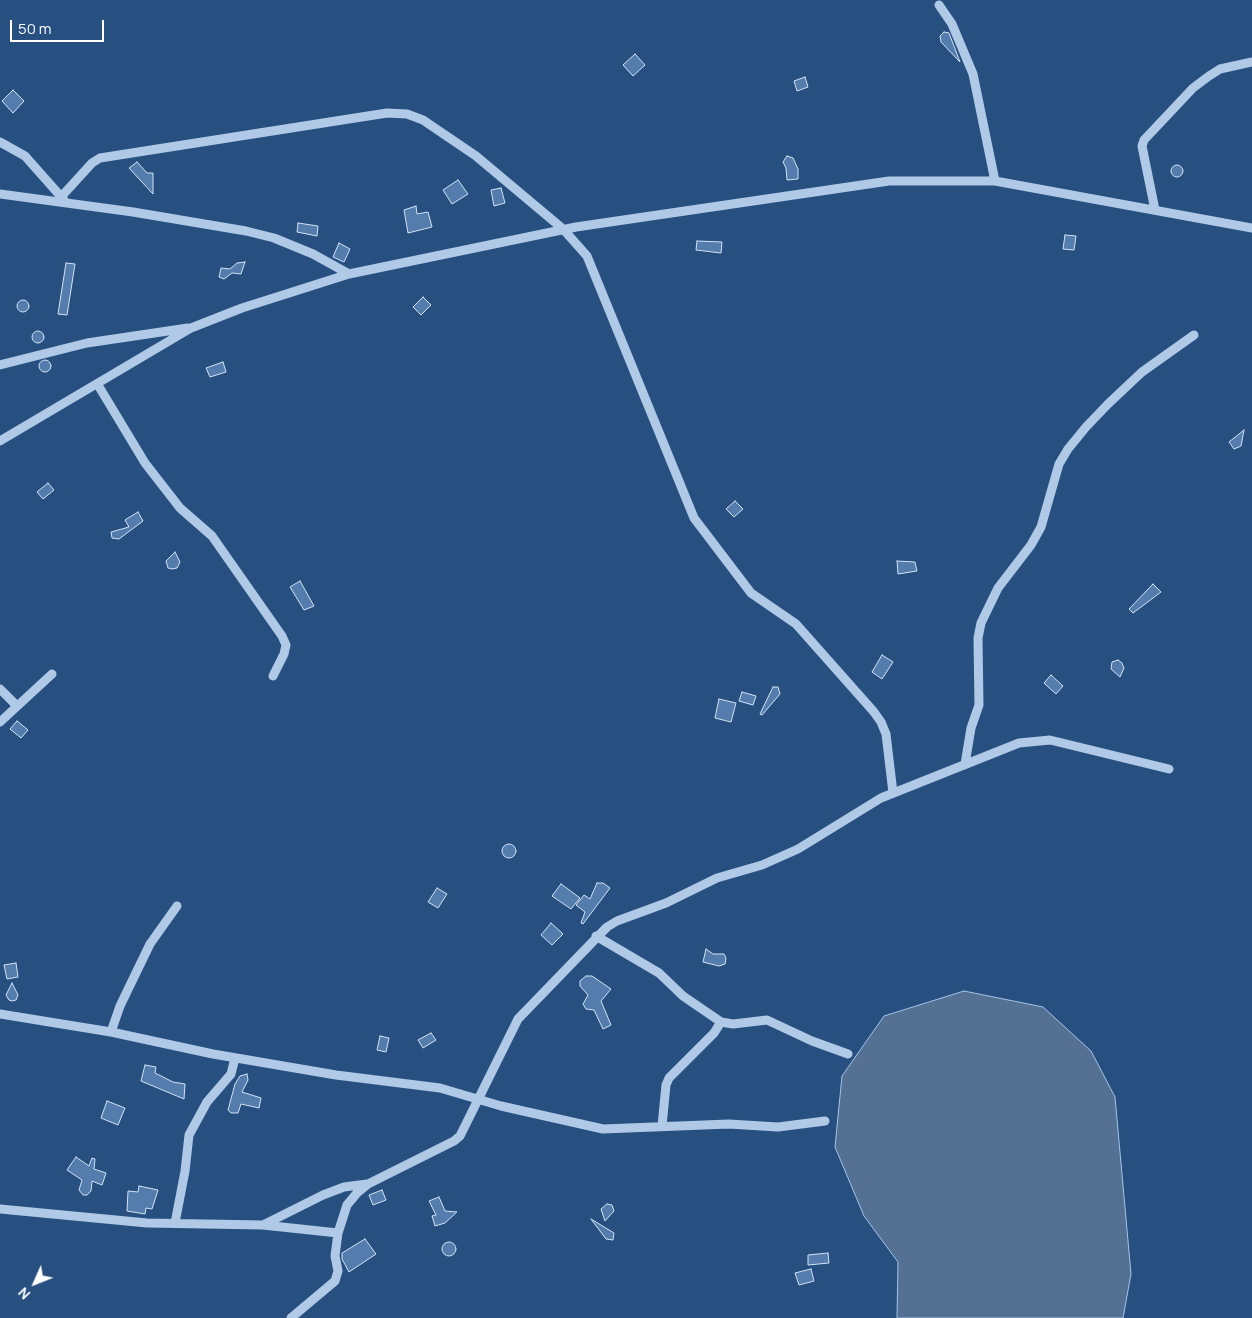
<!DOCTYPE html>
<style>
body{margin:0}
#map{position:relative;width:1252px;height:1318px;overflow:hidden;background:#275081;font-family:Manrope,sans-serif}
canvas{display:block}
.north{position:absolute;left:10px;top:1258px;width:50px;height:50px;-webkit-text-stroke:4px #275081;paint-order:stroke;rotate:226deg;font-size:14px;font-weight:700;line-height:20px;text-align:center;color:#fff}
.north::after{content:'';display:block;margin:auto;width:18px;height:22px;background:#fff;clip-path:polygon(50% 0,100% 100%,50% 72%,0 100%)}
.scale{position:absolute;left:10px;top:20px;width:94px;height:22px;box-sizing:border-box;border:2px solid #fff;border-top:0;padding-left:6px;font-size:15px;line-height:18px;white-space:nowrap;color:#fff;-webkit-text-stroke:4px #275081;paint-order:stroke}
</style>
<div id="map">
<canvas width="1252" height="1318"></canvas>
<div class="north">N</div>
<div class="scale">50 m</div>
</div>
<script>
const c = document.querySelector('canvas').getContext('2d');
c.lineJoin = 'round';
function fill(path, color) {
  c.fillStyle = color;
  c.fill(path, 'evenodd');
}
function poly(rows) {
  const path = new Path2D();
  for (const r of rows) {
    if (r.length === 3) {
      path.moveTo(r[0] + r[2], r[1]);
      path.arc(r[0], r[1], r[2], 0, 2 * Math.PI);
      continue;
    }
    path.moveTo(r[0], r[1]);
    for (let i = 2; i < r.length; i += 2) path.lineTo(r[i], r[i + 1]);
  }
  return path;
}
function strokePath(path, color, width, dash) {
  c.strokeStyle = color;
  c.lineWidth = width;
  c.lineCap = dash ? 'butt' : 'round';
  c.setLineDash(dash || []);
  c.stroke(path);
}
const water = poly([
 [964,991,1043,1007,1091,1051,1115,1097,1131,1274,1123,1318,897,1318,898,1262,864,1216,835,1147,842,1076,884,1016,964,991]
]);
fill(water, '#547194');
strokePath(water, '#a4c4e7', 1);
const building = poly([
 [944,32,949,33,960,62,941,42,940,36,944,32],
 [635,54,645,65,633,76,623,65,635,54],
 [805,77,808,87,797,91,794,81,805,77],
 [13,90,24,101,13,113,2,101,13,90],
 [787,156,793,158,798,169,798,179,787,180,786,168,783,162,787,156],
 [137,162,147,173,153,173,153,194,129,168,137,162],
 [1177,171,6],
 [458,180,468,194,452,204,443,190,458,180],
 [501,188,505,203,494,206,491,190,501,188],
 [416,206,417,214,428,212,432,227,408,233,404,210,416,206],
 [298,223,318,226,317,236,297,232,298,223],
 [1065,235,1076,236,1074,250,1063,249,1065,235],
 [697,241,722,242,721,253,696,250,697,241],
 [339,243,350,249,344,262,333,257,339,243],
 [245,262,241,274,232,273,224,279,219,277,221,268,230,269,237,263,245,262],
 [66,263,75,264,67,315,58,314,66,263],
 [423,297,431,305,421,315,413,307,423,297],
 [23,306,6],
 [38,337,6],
 [45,366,6],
 [223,362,226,372,210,377,206,368,223,362],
 [1244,430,1241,446,1234,449,1229,442,1244,430],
 [48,483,54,490,43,499,37,492,48,483],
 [735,501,743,509,734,517,726,509,735,501],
 [138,512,143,521,119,539,112,538,111,532,129,527,125,520,138,512],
 [175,552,180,562,177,568,172,569,168,568,166,561,175,552],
 [897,561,915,562,917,571,898,574,897,561],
 [300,581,314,606,304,610,290,587,300,581],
 [1153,584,1161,592,1133,613,1129,609,1153,584],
 [882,655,893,662,882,679,872,672,882,655],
 [1118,660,1122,663,1124,668,1120,677,1111,669,1112,662,1118,660],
 [1051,675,1063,686,1056,694,1044,683,1051,675],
 [773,687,778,687,780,694,762,715,760,714,773,687],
 [742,692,756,696,753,705,739,701,742,692],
 [719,699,736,703,731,722,715,718,719,699],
 [17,721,28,730,21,738,10,729,17,721],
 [509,851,7],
 [597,883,603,883,610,888,583,924,581,923,585,912,576,905,584,895,590,899,597,883],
 [561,884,580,898,571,909,552,896,561,884],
 [437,888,447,894,438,908,428,902,437,888],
 [551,923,563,934,552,945,541,935,551,923],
 [706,949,713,954,724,954,726,958,725,964,719,966,703,962,706,949],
 [16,963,18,977,7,979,4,965,16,963],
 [586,976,592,976,611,989,601,1001,611,1025,603,1029,594,1010,586,1009,583,1004,588,995,580,986,580,981,586,976],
 [12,983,18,995,16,1000,12,1001,9,1000,6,995,12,983],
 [431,1033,436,1040,423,1048,418,1040,431,1033],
 [380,1036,389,1038,386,1052,377,1050,380,1036],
 [145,1065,156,1067,155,1073,173,1082,185,1084,184,1099,141,1081,145,1065],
 [247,1074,248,1080,242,1092,261,1098,259,1108,241,1104,238,1113,231,1113,228,1110,235,1084,240,1076,247,1074],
 [107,1101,125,1108,118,1125,101,1118,107,1101],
 [76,1157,89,1166,92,1158,95,1159,94,1169,106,1173,102,1185,92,1181,91,1191,87,1195,83,1195,79,1190,82,1180,67,1170,76,1157],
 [139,1186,158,1190,152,1209,146,1208,145,1214,127,1211,128,1191,138,1192,139,1186],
 [382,1190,386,1200,373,1205,369,1195,382,1190],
 [439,1197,445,1211,457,1212,445,1223,435,1226,432,1216,436,1215,429,1201,439,1197],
 [607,1204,612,1205,614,1211,605,1221,601,1209,607,1204],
 [591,1219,614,1233,613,1240,606,1239,591,1219],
 [365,1239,376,1254,349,1272,342,1259,342,1253,365,1239],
 [449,1249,7],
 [828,1253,829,1263,808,1265,808,1255,828,1253],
 [811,1269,814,1281,799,1285,795,1273,811,1269]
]);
fill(building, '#547cac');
strokePath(building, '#d2e3f5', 1);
strokePath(poly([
 [939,5,952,24,973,74,995,181],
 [0,142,25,156,64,200],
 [0,194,133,212,246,231,274,238,313,254,349,274],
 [61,197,92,163,100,158,387,113,407,114,423,120,476,156,563,229,587,256,694,518,751,593,796,624,874,712,881,722,886,734,893,793],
 [1155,210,1142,146,1144,140,1193,88,1209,76,1220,69,1252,62],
 [0,365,87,343,188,328],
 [98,385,145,463,180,508,212,536,282,636,286,645,284,654,273,676],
 [0,441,191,328,242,308,349,274,576,227,889,181,995,181,1252,228],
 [0,689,17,706],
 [0,722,52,674],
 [965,764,971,728,979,705,978,638,981,623,998,588,1031,545,1041,527,1059,464,1068,449,1086,427,1108,404,1142,372,1194,335],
 [596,936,659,973,683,996,721,1022,733,1024,767,1020,812,1041,848,1054],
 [0,1014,111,1032,213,1054,336,1075,440,1088,501,1106,603,1129,729,1124,778,1127,825,1121],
 [111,1032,120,1006,150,944,177,906],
 [662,1126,666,1085,669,1078,714,1033,721,1022],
 [0,1209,147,1223,263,1225,338,1233],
 [175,1223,185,1171,189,1135,207,1102,231,1074,235,1058],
 [263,1225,323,1195,344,1187,367,1184],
 [291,1318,335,1281,338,1271,335,1256,338,1233,347,1205,357,1193,368,1184,454,1141,460,1136,518,1019,607,927,617,921,666,903,717,878,762,865,798,849,881,798,1019,743,1050,740,1169,769]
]), '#afc9e6', 9);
</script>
